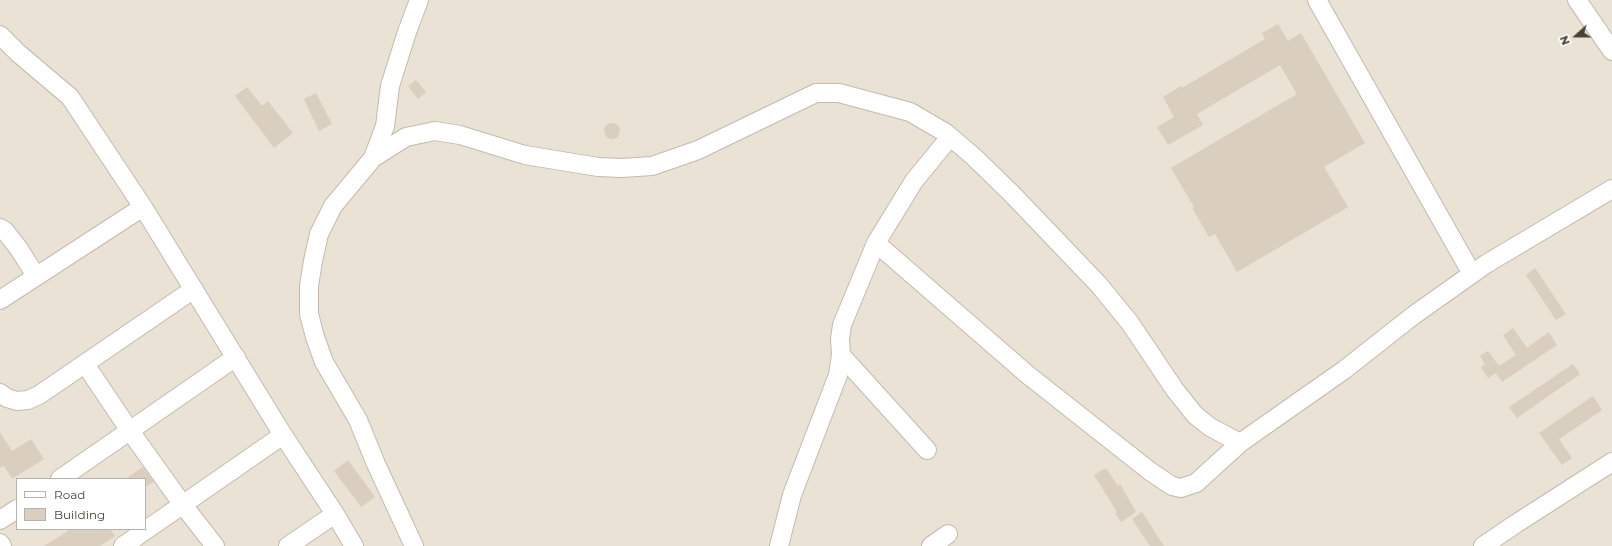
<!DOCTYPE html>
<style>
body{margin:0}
#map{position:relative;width:1612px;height:546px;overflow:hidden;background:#f5f0e7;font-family:Montserrat,sans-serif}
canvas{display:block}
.legend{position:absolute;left:16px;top:478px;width:130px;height:52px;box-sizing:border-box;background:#fff;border:1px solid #b6b3ae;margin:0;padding:5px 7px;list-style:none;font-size:12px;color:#494035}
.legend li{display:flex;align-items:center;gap:8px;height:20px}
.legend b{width:20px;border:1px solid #b6b3ae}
.north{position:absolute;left:1556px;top:16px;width:40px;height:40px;-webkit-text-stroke:3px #fff;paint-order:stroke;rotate:249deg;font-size:11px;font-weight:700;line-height:16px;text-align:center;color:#494035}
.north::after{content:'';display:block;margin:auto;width:14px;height:18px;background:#494035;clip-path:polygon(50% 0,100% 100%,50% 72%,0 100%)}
</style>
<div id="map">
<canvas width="1612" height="546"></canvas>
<ul class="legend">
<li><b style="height:5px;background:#fff"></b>Road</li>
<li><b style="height:11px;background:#dacebf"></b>Building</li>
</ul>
<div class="north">N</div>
</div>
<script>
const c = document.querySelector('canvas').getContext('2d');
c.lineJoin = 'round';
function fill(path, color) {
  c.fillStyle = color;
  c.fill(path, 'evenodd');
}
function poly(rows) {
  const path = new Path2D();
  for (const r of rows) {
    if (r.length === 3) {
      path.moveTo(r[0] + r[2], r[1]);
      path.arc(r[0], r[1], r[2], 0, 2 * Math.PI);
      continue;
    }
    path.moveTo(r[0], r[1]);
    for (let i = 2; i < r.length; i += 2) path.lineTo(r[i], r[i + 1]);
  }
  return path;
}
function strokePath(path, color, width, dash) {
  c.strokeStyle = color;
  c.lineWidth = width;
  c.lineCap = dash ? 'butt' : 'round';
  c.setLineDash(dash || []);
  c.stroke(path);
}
fill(poly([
 [0,0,1612,0,1612,546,0,546],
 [17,479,145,479,145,529,17,529]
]), '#e9e2d5');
fill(poly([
 [1278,24,1288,41,1301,33,1365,143,1324,167,1348,207,1237,272,1215,234,1209,237,1192,208,1194,207,1171,168,1297,94,1280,65,1197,114,1203,125,1168,145,1157,127,1174,117,1163,97,1181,86,1182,88,1265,39,1262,33],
 [416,80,426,92,418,99,408,86],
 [247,87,262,106,268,101,293,133,274,148,235,96],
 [316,93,332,124,319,131,304,99],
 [612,131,8],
 [1535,268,1566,314,1556,320,1526,275],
 [1513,328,1527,348,1549,332,1557,345,1502,382,1496,373,1488,378,1481,367,1485,364,1480,356,1488,351,1499,366,1516,355,1503,335],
 [1573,364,1580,374,1517,418,1509,407],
 [1593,396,1602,410,1559,439,1572,458,1562,465,1539,433],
 [0,432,12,451,31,439,44,459,12,479,4,466,0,468],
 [348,460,375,497,361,507,334,471],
 [143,467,154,482,145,487,145,479,125,479],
 [1106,468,1118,486,1120,484,1136,512,1121,522,1115,513,1117,512,1094,475],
 [1142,512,1164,546,1150,546,1132,519],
 [71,529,110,529,115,536,100,546,44,546]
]), '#dacebf');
const minor = poly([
 [1317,0,1472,274],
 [1577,0,1612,51],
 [0,35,18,53,70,97,143,207,283,435,335,514,354,546],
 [373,158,385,126,390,86,407,32,419,0],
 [0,228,5,231,19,249,36,276],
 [876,243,1028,375,1151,472,1172,486,1181,488,1196,483,1240,443],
 [0,300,143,207],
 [841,355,927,450],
 [85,364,130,431,183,505,215,546],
 [0,393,7,398,17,401,28,400,39,395,194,289],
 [60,479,236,357],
 [0,520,17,509],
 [0,543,2,546],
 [123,546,283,435],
 [288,546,335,514],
 [414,546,376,464,358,420,324,362,315,337,309,314,309,286,313,261,319,234,333,206,373,158,406,137,435,131,460,135,525,155,598,167,622,168,652,166,698,150,816,93,839,93,910,112,946,133,974,157,1012,194,1099,285,1130,323,1175,390,1195,415,1210,427,1240,443,1344,370,1414,315,1486,264,1612,189],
 [779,546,792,495,838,375,841,355,840,339,842,325,876,243,914,181,950,137],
 [931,546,948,534],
 [1483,546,1517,523,1612,462]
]);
strokePath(minor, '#c4baac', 20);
strokePath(minor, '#fff', 18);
</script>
